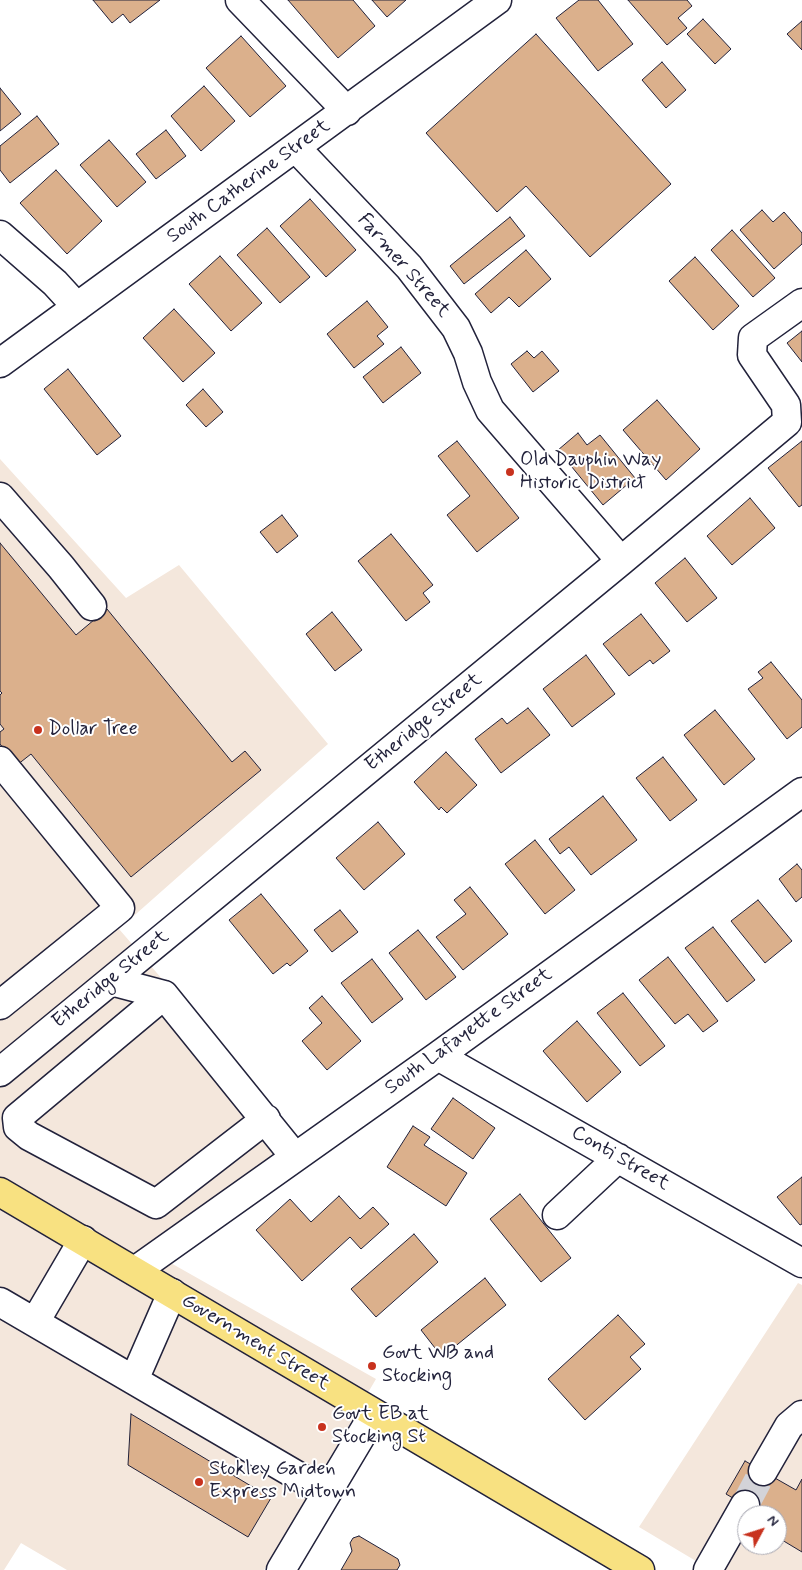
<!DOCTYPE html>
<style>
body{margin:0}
#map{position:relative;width:802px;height:1570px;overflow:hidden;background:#fff;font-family:Mynerve,sans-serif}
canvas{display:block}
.north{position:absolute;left:737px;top:1505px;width:50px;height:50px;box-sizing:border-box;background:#fff;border:1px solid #a7a7b1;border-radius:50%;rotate:50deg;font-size:14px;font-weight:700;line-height:20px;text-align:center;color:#22223b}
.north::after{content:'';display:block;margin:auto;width:18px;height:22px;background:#c8321e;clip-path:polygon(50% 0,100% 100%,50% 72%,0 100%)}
</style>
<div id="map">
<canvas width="802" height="1570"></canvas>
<div class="north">N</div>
</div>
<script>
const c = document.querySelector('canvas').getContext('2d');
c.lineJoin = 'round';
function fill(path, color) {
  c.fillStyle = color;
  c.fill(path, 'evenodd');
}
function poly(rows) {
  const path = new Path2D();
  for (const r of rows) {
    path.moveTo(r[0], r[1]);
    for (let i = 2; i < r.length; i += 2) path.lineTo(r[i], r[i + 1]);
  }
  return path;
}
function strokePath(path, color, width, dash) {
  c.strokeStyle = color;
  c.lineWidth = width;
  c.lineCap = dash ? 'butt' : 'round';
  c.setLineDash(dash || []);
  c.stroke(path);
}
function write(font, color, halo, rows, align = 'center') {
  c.font = font + ' Mynerve,sans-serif';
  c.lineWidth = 4;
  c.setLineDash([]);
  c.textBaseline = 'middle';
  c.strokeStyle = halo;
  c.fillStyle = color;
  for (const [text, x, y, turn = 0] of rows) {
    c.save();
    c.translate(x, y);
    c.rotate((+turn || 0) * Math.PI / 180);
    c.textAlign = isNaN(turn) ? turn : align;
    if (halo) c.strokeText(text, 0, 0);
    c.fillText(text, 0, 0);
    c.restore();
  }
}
fill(poly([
 [0,459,126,598,179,565,328,744,119,929,299,1138,146,1249,376,1379,264,1570,67,1570,21,1543,4,1570,0,1570],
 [798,1283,802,1285,802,1570,711,1570,639,1527],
 [747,1515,777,1515,777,1545,747,1545]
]), '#f4e7dc');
const building = poly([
 [93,0,160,0,130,23,123,14,112,23,93,0],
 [288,0,353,0,375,26,338,58,288,0],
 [372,0,406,0,387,17,372,0],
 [579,0,598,0,633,44,598,71,556,18,579,0],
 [628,0,687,0,692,6,678,18,687,28,667,45,628,0],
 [703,19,731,49,715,64,687,34,703,19],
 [802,21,802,50,787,34,802,21],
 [536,34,671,184,590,257,526,186,497,212,426,133,536,34],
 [241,36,286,86,250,117,206,68,241,36],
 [662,62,686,90,666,108,642,80,662,62],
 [204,86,235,121,201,151,171,116,204,86],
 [0,88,21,114,0,131,0,88],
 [37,116,59,144,10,183,0,170,0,146,37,116],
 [166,130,186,156,156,179,136,154,166,130],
 [109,140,146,182,117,207,80,165,109,140],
 [56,170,102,221,67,254,20,203,56,170],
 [310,199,356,250,326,277,280,226,310,199],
 [762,210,773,222,784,212,802,233,802,244,774,269,740,230,762,210],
 [510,217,525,236,464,284,450,266,510,217],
 [267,228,310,277,280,303,237,255,267,228],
 [732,230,775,278,753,297,711,250,732,230],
 [526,250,551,279,519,307,509,297,491,313,475,294,526,250],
 [220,256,262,303,231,331,189,284,220,256],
 [695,257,739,306,713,330,669,281,695,257],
 [367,301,388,327,377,336,384,344,354,368,327,334,367,301],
 [174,309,215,353,183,382,143,338,174,309],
 [802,331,802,362,787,343,802,331],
 [401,347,421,373,383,403,363,377,401,347],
 [527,351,534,358,542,351,559,371,533,392,511,364,527,351],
 [68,369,121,436,97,455,44,389,68,369],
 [203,389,223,412,206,427,186,405,203,389],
 [657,400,700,449,666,480,623,430,657,400],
 [578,433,587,445,600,435,635,478,603,505,558,450,578,433],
 [457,441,519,518,477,552,447,515,470,496,438,456,457,441],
 [802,441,802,505,799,507,768,468,802,441],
 [750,498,775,528,732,565,707,536,750,498],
 [282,515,298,536,277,553,260,532,282,515],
 [391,534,433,585,423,593,430,602,406,621,358,561,391,534],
 [0,543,76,635,107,609,232,762,245,751,261,770,131,877,31,754,17,765,0,744,0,732,4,729,0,724,0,695,2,693,0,691,0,543],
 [685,558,717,598,687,622,655,583,685,558],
 [332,612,362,650,335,671,306,634,332,612],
 [641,614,670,651,653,664,650,660,629,676,603,644,641,614],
 [586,655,615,694,572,727,543,689,586,655],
 [771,662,802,700,802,727,787,739,748,689,763,678,758,672,771,662],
 [528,708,550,735,501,773,475,739,502,718,507,724,528,708],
 [715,710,755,759,724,785,684,735,715,710],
 [446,752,477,785,447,813,441,807,439,810,414,782,446,752],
 [663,757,697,800,670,821,636,778,663,757],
 [603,796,637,840,591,875,569,847,560,854,549,839,603,796],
 [378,822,405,854,364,890,336,858,378,822],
 [535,840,575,890,545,914,505,864,535,840],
 [797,864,802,870,802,897,796,902,779,879,797,864],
 [470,887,508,934,463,970,436,937,466,914,454,900,470,887],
 [261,894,308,951,290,966,287,963,273,974,229,920,261,894],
 [758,900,792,941,765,963,731,921,758,900],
 [340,910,358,932,332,952,314,930,340,910],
 [713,927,755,980,727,1002,685,948,713,927],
 [418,930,456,977,426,1000,389,953,418,930],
 [668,957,718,1021,703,1032,688,1014,675,1024,639,980,668,957],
 [372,959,403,999,372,1023,341,983,372,959],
 [623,993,665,1046,640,1066,597,1013,623,993],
 [322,996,361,1041,327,1070,302,1041,322,1023,309,1008,322,996],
 [577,1021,621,1072,587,1102,543,1051,577,1021],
 [453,1098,495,1128,473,1159,431,1129,453,1098],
 [413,1126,430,1137,424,1145,467,1173,446,1206,387,1167,413,1126],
 [802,1177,802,1224,800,1225,777,1197,802,1177],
 [520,1194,571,1258,541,1282,490,1219,520,1194],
 [339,1196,360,1219,373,1207,389,1224,361,1249,350,1237,302,1281,256,1230,290,1199,311,1222,339,1196],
 [414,1234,438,1262,376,1317,351,1289,414,1234],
 [485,1278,506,1305,442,1357,421,1330,485,1278],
 [618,1315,645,1344,630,1357,641,1369,585,1420,548,1379,618,1315],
 [131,1414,271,1498,248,1537,128,1465,131,1414],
 [745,1461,796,1490,802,1479,802,1552,777,1537,777,1534,782,1526,777,1524,777,1515,762,1515,726,1494,745,1461],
 [359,1536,398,1559,400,1565,397,1570,341,1570,352,1551,350,1543,353,1538,359,1536]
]);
fill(building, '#dbb08c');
strokePath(building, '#22223b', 1);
strokePath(poly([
 [745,1505,763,1471]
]), '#d3d3d8', 28, [28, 14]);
const minor = poly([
 [240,0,347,111],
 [296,148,409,267,456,328,468,353,477,382,490,410,621,561],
 [0,235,55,283,77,307],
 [0,363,497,0],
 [0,497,61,567,92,606],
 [0,761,120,908,0,1005],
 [111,981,164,995,295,1157],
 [164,995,17,1118,18,1127,29,1136,156,1204,266,1119],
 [438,1056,802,1263],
 [0,1072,621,561,787,422,786,405,752,355,753,338,802,303],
 [557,1215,618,1158],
 [135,1271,438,1056,802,792],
 [0,1302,327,1493],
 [35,1322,83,1240],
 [134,1380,172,1293],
 [763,1471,789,1426,802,1415],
 [281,1570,374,1414],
 [708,1570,745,1505]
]);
const major = poly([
 [0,1192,640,1570]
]);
strokePath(minor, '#22223b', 31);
strokePath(major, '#22223b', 31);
strokePath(minor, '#fff', 28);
strokePath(major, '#f8e181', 28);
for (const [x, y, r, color] of [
 [510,472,5,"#c8321e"],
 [38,730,5,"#c8321e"],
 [372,1366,5,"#c8321e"],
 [322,1427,5,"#c8321e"],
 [199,1482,5,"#c8321e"]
]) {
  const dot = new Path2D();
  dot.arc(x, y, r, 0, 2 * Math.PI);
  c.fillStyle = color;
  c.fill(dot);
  strokePath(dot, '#fff', 2);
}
write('20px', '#22223b', '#fff', [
 ["South Catherine Street",249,182,-36],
 ["Farmer Street",403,266,49],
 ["Etheridge Street",424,723,-39],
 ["Etheridge Street",111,980,-39],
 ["South Lafayette Street",469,1032,-36],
 ["Conti Street",620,1159,30],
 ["Government Street",255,1343,31]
]);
write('20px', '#22223b', '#fff', [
 ["Old Dauphin Way",520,461],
 ["Historic District",520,484],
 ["Dollar Tree",48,730],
 ["Govt WB and",382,1354],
 ["Stocking",382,1377],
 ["Govt EB at",332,1415],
 ["Stocking St",332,1438],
 ["Stokley Garden",209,1470],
 ["Express Midtown",209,1493]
], 'left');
</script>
